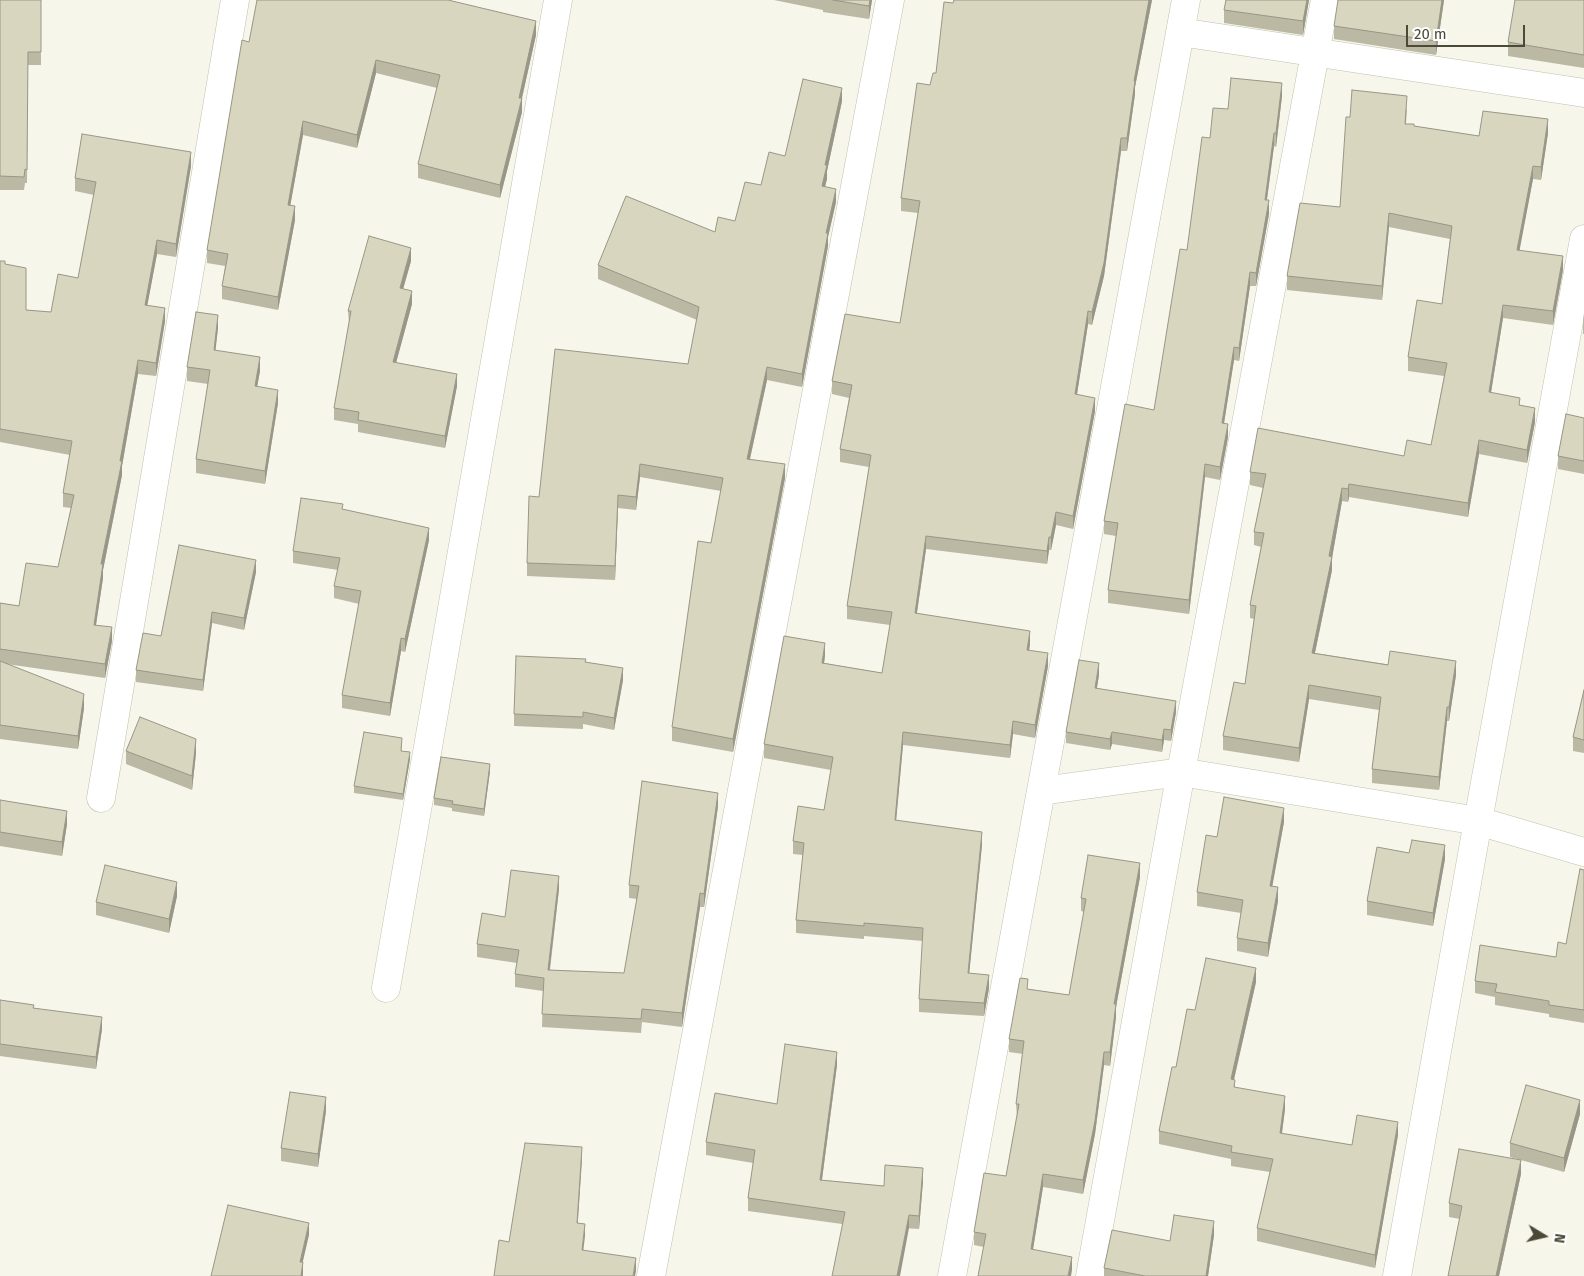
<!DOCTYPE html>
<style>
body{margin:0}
#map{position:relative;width:1584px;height:1276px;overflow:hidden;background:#f6f6eb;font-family:"Fira Sans",sans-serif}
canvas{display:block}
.north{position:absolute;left:1519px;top:1211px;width:50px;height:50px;-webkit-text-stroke:4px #fff;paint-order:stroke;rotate:99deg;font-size:14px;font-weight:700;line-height:20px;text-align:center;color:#4b4938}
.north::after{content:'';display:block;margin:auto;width:18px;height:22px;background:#4b4938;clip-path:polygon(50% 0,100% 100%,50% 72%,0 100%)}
.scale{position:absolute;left:1406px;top:25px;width:119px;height:22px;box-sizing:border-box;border:2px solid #4b4938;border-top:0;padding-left:6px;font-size:15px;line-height:18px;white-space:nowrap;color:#4b4938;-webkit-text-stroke:4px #fff;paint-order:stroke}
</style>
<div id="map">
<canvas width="1584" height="1276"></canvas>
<div class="north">N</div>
<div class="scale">20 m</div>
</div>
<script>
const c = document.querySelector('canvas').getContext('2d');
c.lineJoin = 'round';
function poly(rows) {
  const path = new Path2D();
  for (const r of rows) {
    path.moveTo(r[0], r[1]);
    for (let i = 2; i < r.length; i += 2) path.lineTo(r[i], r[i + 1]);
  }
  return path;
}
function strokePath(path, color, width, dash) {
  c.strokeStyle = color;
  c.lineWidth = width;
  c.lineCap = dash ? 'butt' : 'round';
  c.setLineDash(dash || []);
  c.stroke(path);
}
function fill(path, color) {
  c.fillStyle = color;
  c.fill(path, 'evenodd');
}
const street = poly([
 [1180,32,1584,93],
 [1041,791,1181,772,1478,821,1584,852],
 [101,798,235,0],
 [386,988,558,0],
 [651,1276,890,0],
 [952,1276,1186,0],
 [1090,1276,1181,772,1325,0],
 [1397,1276,1478,821,1584,239]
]);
strokePath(street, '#c2c1ac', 29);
strokePath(street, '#fff', 28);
fill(poly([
 [0,0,41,0,41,65,28,65,27,183,25,183,24,190,0,190],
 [774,0,872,0,869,19,823,12,823,10],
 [954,0,1152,0,1135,87,1135,94,1127,151,1121,151,1104,276,1092,325,1088,324,1077,394,1095,411,1073,529,1056,525,1051,550,1049,550,1047,564,926,549,917,613,1030,644,1029,650,1048,666,1035,738,1013,734,1010,758,903,745,896,820,982,845,969,973,989,988,984,1016,919,1012,919,999,923,941,864,936,864,939,796,933,796,920,803,855,793,854,793,841,824,810,831,770,764,758,764,744,825,656,824,663,882,673,890,625,847,619,847,606,869,467,840,462,840,449,849,398,832,394,832,381,900,323,918,213,901,211,901,198,930,85,936,73],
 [1309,0,1303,35,1224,23,1224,10],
 [1444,0,1436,55,1334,39,1334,26],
 [1584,0,1584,68,1508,56,1508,42],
 [536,35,522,98,522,112,500,198,418,178,418,164,437,88,376,73,357,148,303,135,290,206,295,220,278,310,222,299,222,286,225,266,207,263,207,250,249,42],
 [1282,96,1276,147,1274,146,1267,200,1269,214,1256,286,1250,286,1239,361,1234,360,1224,423,1228,437,1220,480,1205,477,1189,614,1108,603,1108,590,1116,536,1104,534,1104,521,1154,410,1210,138,1228,109],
 [842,101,827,171,827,179,825,186,836,202,828,237,828,246,802,387,767,380,750,459,785,478,733,752,672,741,672,727,711,543,721,491,640,477,636,510,618,508,615,580,527,576,527,563,539,497,688,364,697,320,598,279,598,265,715,232,735,221,761,185,785,156],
 [1407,109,1406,124,1414,126,1479,136,1548,133,1541,180,1533,179,1519,250,1563,270,1553,325,1503,318,1491,392,1520,405,1535,422,1527,463,1479,454,1468,517,1349,497,1348,502,1342,501,1332,558,1332,570,1315,653,1456,675,1449,721,1447,721,1439,790,1372,783,1372,769,1379,710,1309,699,1299,762,1223,750,1223,736,1245,684,1254,619,1250,618,1250,605,1261,547,1254,545,1254,532,1263,488,1250,485,1250,472,1404,456,1431,445,1444,376,1408,371,1408,357,1442,304,1450,239,1389,227,1382,300,1287,290,1287,276,1340,207,1350,117],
 [191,166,176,257,157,254,147,305,165,321,156,376,138,374,122,466,122,475,103,570,103,578,96,625,112,641,105,678,6,664,84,708,78,749,0,739,0,603,19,606,58,567,71,508,63,507,63,493,70,455,0,442,0,261,5,264,26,310,51,312,78,278,94,195,75,191,75,178],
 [411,261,403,289,412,304,396,363,457,386,445,448,358,432,358,424,334,420,334,408,349,323,348,311],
 [1584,313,1584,334,1583,334,1583,320],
 [218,328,215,351,260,371,257,386,278,403,265,484,196,473,196,459,208,384,187,381,187,367],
 [1584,418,1584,474,1558,469,1558,456],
 [343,509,429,540,405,652,401,651,390,716,342,708,342,695,359,604,334,598,334,586,338,570,293,563,293,551],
 [256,572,244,630,212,623,203,691,136,682,136,670,161,636],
 [586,662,623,680,614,730,583,724,583,729,514,726,514,714],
 [1099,675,1097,688,1176,712,1171,741,1164,740,1162,752,1112,744,1110,750,1066,743,1066,732],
 [1584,690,1584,753,1573,751,1573,737],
 [402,745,401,751,410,759,403,800,354,793,354,786],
 [126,751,196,753,192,790,126,764],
 [490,771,484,816,452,811,452,808,434,805,434,798],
 [0,800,67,824,62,856,0,846],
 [718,806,704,907,700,907,682,1027,642,1022,641,1033,542,1027,543,991,515,987,515,974,517,963,477,957,477,944,505,917,559,889,550,970,624,973,637,899,629,898,629,885],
 [1284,822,1272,886,1278,901,1268,957,1237,951,1237,938,1241,913,1197,906,1197,892,1217,837],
 [1445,859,1433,926,1367,915,1367,901],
 [1584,870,1584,1023,1549,1017,1549,1014,1495,1005,1495,997,1475,993,1475,981,1556,957,1566,944],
 [1140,877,1116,1007,1116,1017,1110,1066,1104,1065,1095,1134,1083,1194,1043,1187,1033,1249,1072,1270,984,1247,974,1245,974,1232,1006,1176,1017,1117,1016,1104,1023,1054,1009,1052,1009,1039,1028,989,1069,995,1084,912,1081,911,1081,898],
 [177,896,169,933,96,915,96,902],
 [1256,982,1234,1080,1235,1087,1285,1109,1282,1134,1352,1145,1398,1135,1375,1268,1257,1241,1257,1228,1270,1172,1231,1166,1231,1159,1159,1144,1159,1131,1176,1067,1195,1010],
 [0,1000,34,1008,102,1029,96,1069,0,1056],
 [837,1065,822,1180,884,1186,923,1181,919,1229,842,1224,748,1211,748,1198,753,1163,706,1155,706,1142,777,1104],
 [326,1111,318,1167,281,1161,281,1148],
 [1580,1114,1564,1172,1510,1157,1510,1143],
 [1521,1174,1499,1276,1448,1276,1460,1219,1449,1217,1449,1203],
 [1214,1235,1208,1276,1104,1276,1104,1268,1170,1241]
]), '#bbb8a4');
fill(poly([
 [870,0,872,0,869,19,869,6],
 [1149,0,1152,0,1135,87,1135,94,1127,151,1127,138,1134,81],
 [1307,0,1309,0,1303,35,1303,21],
 [1442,0,1444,0,1436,55,1436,41],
 [536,21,536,35,519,111,519,98],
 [376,60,376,73,357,148,357,135],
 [1282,83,1282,96,1276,147,1276,133],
 [842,88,842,101,827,171,827,179,822,199,822,186,825,165],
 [522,98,522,112,500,198,500,185],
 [1548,119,1548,133,1541,180,1541,167],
 [303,121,303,135,288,218,288,205],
 [1274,133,1274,146,1265,213,1265,200],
 [1121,138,1121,151,1104,276,1092,325,1092,312],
 [191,152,191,166,176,257,176,244],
 [1533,166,1533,179,1517,264,1517,250],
 [836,189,836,202,828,237,828,246,802,387,802,374,826,233],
 [1269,200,1269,214,1256,286,1256,273],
 [295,206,295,220,278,310,278,297],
 [1389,213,1389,227,1382,300,1382,286],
 [157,240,157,254,145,318,145,305],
 [411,248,411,261,400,300,400,288],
 [1563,256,1563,270,1553,325,1553,311],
 [1250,272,1250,286,1239,361,1239,348],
 [412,291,412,304,393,374,393,362],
 [1503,305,1503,318,1489,405,1489,392],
 [165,308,165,321,156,376,156,363],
 [1088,311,1088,324,1075,407,1075,394],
 [218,315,218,328,214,364,214,350],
 [1234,347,1234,360,1222,436,1222,423],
 [260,357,260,371,255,399,255,386],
 [138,360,138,374,122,466,122,475,103,570,103,578,94,638,94,625,101,564],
 [767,367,767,380,747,472,747,459],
 [457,374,457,386,445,448,445,436],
 [278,390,278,403,265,484,265,471],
 [1095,398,1095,411,1073,529,1073,516],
 [1535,408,1535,422,1527,463,1527,450],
 [1228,424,1228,437,1220,480,1220,467],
 [1479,440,1479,454,1468,517,1468,503],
 [640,464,640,477,636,510,636,497],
 [785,464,785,478,733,752,733,739],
 [1205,464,1205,477,1189,614,1189,600],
 [1349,484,1349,497,1348,502,1348,489],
 [1342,488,1342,501,1332,558,1332,570,1312,667,1312,653],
 [618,495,618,508,615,580,615,566],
 [1056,512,1056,525,1051,550,1051,537],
 [429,528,429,540,405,652,405,639],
 [926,536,926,549,915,626,915,613],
 [1049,537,1049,550,1047,564,1047,551],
 [256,560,256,572,244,630,244,618],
 [212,612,212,623,203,691,203,680],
 [112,627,112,641,105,678,105,664],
 [1030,631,1030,644,1027,663,1027,650],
 [401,638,401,651,390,716,390,703],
 [825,643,825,656,822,676,822,663],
 [1048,653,1048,666,1035,738,1035,725],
 [1456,661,1456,675,1449,721,1449,707],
 [1099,663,1099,675,1095,699,1095,688],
 [623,668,623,680,614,730,614,718],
 [1309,685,1309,699,1299,762,1299,748],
 [84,694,84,708,78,749,78,736],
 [1176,701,1176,712,1171,741,1171,730],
 [1447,707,1447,721,1439,790,1439,777],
 [1013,721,1013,734,1010,758,1010,745],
 [1164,729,1164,740,1162,752,1162,740],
 [903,732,903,745,895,833,895,820],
 [1112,732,1112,744,1110,750,1110,739],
 [196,739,196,753,192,790,192,776],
 [410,752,410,759,403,800,403,794],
 [490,764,490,771,484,816,484,809],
 [718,793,718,806,704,907,704,894],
 [1284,808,1284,822,1270,899,1270,886],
 [67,811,67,824,62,856,62,842],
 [982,832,982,845,968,986,968,973],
 [1445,845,1445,859,1433,926,1433,913],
 [1140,863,1140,877,1116,1007,1116,1017,1110,1066,1110,1052,1114,1004],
 [559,876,559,889,548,983,548,970],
 [177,882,177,896,169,933,169,919],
 [1278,887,1278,901,1268,957,1268,943],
 [700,893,700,907,682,1027,682,1013],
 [1256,968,1256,982,1231,1092,1231,1079],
 [989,975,989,988,984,1016,984,1003],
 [102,1017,102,1029,96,1069,96,1057],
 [837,1052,837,1065,820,1194,820,1180],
 [1104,1052,1104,1065,1095,1134,1083,1194,1083,1180],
 [1285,1096,1285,1109,1280,1146,1280,1133],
 [326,1097,326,1111,318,1167,318,1154],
 [1580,1100,1580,1114,1564,1172,1564,1158],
 [1398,1122,1398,1135,1375,1268,1375,1255],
 [582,1147,582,1160,577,1235,577,1223],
 [1521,1160,1521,1174,1499,1276,1496,1276],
 [923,1168,923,1181,919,1229,919,1216],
 [1043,1174,1043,1187,1031,1262,1031,1249],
 [909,1215,909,1228,900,1276,897,1276],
 [1214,1221,1214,1235,1208,1276,1206,1276],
 [309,1223,309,1235,300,1274,300,1262],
 [585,1224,585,1236,582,1262,582,1250],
 [1072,1257,1072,1270,1071,1276,1068,1276],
 [636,1258,636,1271,635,1276,633,1276],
 [303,1262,303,1276,301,1276]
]), '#989686');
const building = poly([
 [0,0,41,0,41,52,28,52,27,170,25,169,24,177,0,176,0,0],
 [257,0,448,0,536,21,519,98,522,98,500,185,418,164,440,75,376,60,357,135,303,121,288,205,295,206,278,297,222,286,228,254,207,250,242,40,249,42,257,0],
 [833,0,870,0,869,6,833,0],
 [954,0,1149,0,1134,81,1135,81,1127,138,1121,138,1104,263,1092,312,1088,311,1075,394,1095,398,1073,516,1056,512,1051,537,1049,537,1047,551,926,536,915,613,1030,631,1027,650,1048,653,1035,725,1013,721,1010,745,903,732,895,820,982,832,968,973,989,975,984,1003,919,999,923,928,864,923,864,926,796,920,804,843,793,841,798,806,824,810,833,757,764,744,784,636,825,643,822,663,882,673,892,612,847,606,871,455,840,449,852,385,832,381,845,314,900,323,920,201,901,198,917,83,930,85,933,73,936,73,944,2,953,3,954,0],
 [1226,0,1307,0,1303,21,1224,10,1226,0],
 [1338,0,1442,0,1436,41,1334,26,1338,0],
 [1515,0,1584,0,1584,55,1508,42,1515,0],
 [1231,78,1282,83,1276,133,1274,133,1265,200,1269,200,1256,273,1250,272,1239,348,1234,347,1222,423,1228,424,1220,467,1205,464,1189,600,1108,590,1118,523,1104,521,1125,404,1154,410,1180,249,1187,250,1202,137,1210,138,1213,108,1228,109,1231,78],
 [803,79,842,88,825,165,827,165,822,186,836,189,826,233,828,233,802,374,767,367,747,459,785,464,733,739,672,727,698,541,711,543,723,478,640,464,636,497,618,495,615,566,527,563,529,496,539,497,555,349,688,364,699,307,598,265,626,196,715,232,718,217,735,221,745,182,761,185,769,152,785,156,803,79],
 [1352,90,1407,96,1405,124,1414,124,1414,126,1479,136,1483,111,1548,119,1541,167,1533,166,1517,250,1563,256,1553,311,1503,305,1489,392,1520,398,1519,405,1535,408,1527,450,1479,440,1468,503,1349,484,1348,489,1342,488,1329,556,1332,557,1312,653,1388,665,1390,651,1456,661,1449,707,1447,707,1439,777,1372,769,1381,697,1309,685,1299,748,1223,736,1234,682,1245,684,1256,606,1250,605,1264,533,1254,532,1266,474,1250,472,1258,428,1404,456,1407,440,1431,445,1447,363,1408,357,1417,300,1442,304,1452,226,1389,213,1382,286,1287,276,1300,203,1340,207,1346,117,1350,117,1352,90],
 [82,134,191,152,176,244,157,240,145,305,165,308,156,363,138,360,120,461,122,461,101,564,103,564,94,625,112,627,105,664,0,649,0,603,19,606,26,563,58,567,74,495,63,493,72,441,0,429,0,261,5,261,5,264,26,268,26,310,51,312,58,274,78,278,96,182,75,178,82,134],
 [369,236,411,248,400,288,412,291,393,362,457,374,445,436,358,420,359,412,334,408,351,311,348,311,369,236],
 [196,312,218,315,214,350,260,357,255,386,278,390,265,471,196,459,210,370,187,367,196,312],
 [1566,414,1584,418,1584,461,1558,456,1566,414],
 [301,498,343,504,342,509,429,528,405,639,401,638,390,703,342,695,361,591,334,586,340,558,293,551,301,498],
 [179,545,256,560,244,618,212,612,203,680,136,670,143,633,161,636,179,545],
 [516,656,586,659,585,662,623,668,614,718,583,712,583,717,514,714,516,656],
 [1079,660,1099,663,1095,688,1176,701,1171,730,1164,729,1162,740,1112,732,1110,739,1066,732,1079,660],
 [0,661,84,694,78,736,0,725,0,661],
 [1584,690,1584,740,1573,737,1584,690],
 [140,717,196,739,192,776,126,751,140,717],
 [364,732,402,738,401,751,410,752,403,794,354,786,364,732],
 [441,757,490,764,484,809,452,804,453,801,434,798,441,757],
 [642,781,718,793,704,894,700,893,682,1013,642,1009,641,1019,542,1014,544,978,515,974,519,950,477,944,482,913,505,917,511,870,559,876,548,970,624,973,639,886,629,885,642,781],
 [1224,797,1284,808,1270,886,1278,887,1268,943,1237,938,1243,900,1197,892,1206,835,1217,837,1224,797],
 [0,800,67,811,62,842,0,832,0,800],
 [1412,840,1445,845,1433,913,1367,901,1377,847,1409,853,1412,840],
 [1088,855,1140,863,1114,1004,1116,1004,1110,1052,1104,1052,1095,1121,1083,1180,1043,1174,1031,1249,1072,1257,1068,1276,978,1276,986,1234,974,1232,984,1173,1006,1176,1019,1104,1016,1104,1024,1041,1009,1039,1020,978,1028,979,1027,989,1069,995,1086,899,1081,898,1088,855],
 [105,865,177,882,169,919,96,902,105,865],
 [1580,869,1584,870,1584,1010,1549,1005,1549,1001,1495,992,1497,984,1475,981,1480,945,1556,957,1558,942,1566,944,1580,869],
 [1206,958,1256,968,1231,1079,1235,1080,1234,1087,1285,1096,1280,1133,1352,1145,1357,1115,1398,1122,1375,1255,1257,1228,1273,1159,1231,1152,1232,1146,1159,1131,1172,1067,1176,1067,1187,1009,1195,1010,1206,958],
 [0,1000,34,1005,33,1008,102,1017,96,1057,0,1044,0,1000],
 [785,1044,837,1052,820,1180,884,1186,885,1165,923,1168,919,1216,909,1215,897,1276,832,1276,845,1212,748,1198,755,1150,706,1142,715,1093,777,1104,785,1044],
 [1526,1085,1580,1100,1564,1158,1510,1143,1526,1085],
 [290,1092,326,1097,318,1154,281,1148,290,1092],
 [525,1143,582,1147,577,1223,585,1224,582,1250,636,1258,633,1276,494,1276,499,1240,509,1242,525,1143],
 [1459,1149,1521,1160,1496,1276,1448,1276,1462,1206,1449,1203,1459,1149],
 [228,1205,309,1223,300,1262,303,1262,301,1276,211,1276,228,1205],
 [1174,1215,1214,1221,1206,1276,1145,1276,1104,1268,1112,1230,1170,1241,1174,1215]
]);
fill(building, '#d9d6bf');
strokePath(building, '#989686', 1);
</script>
